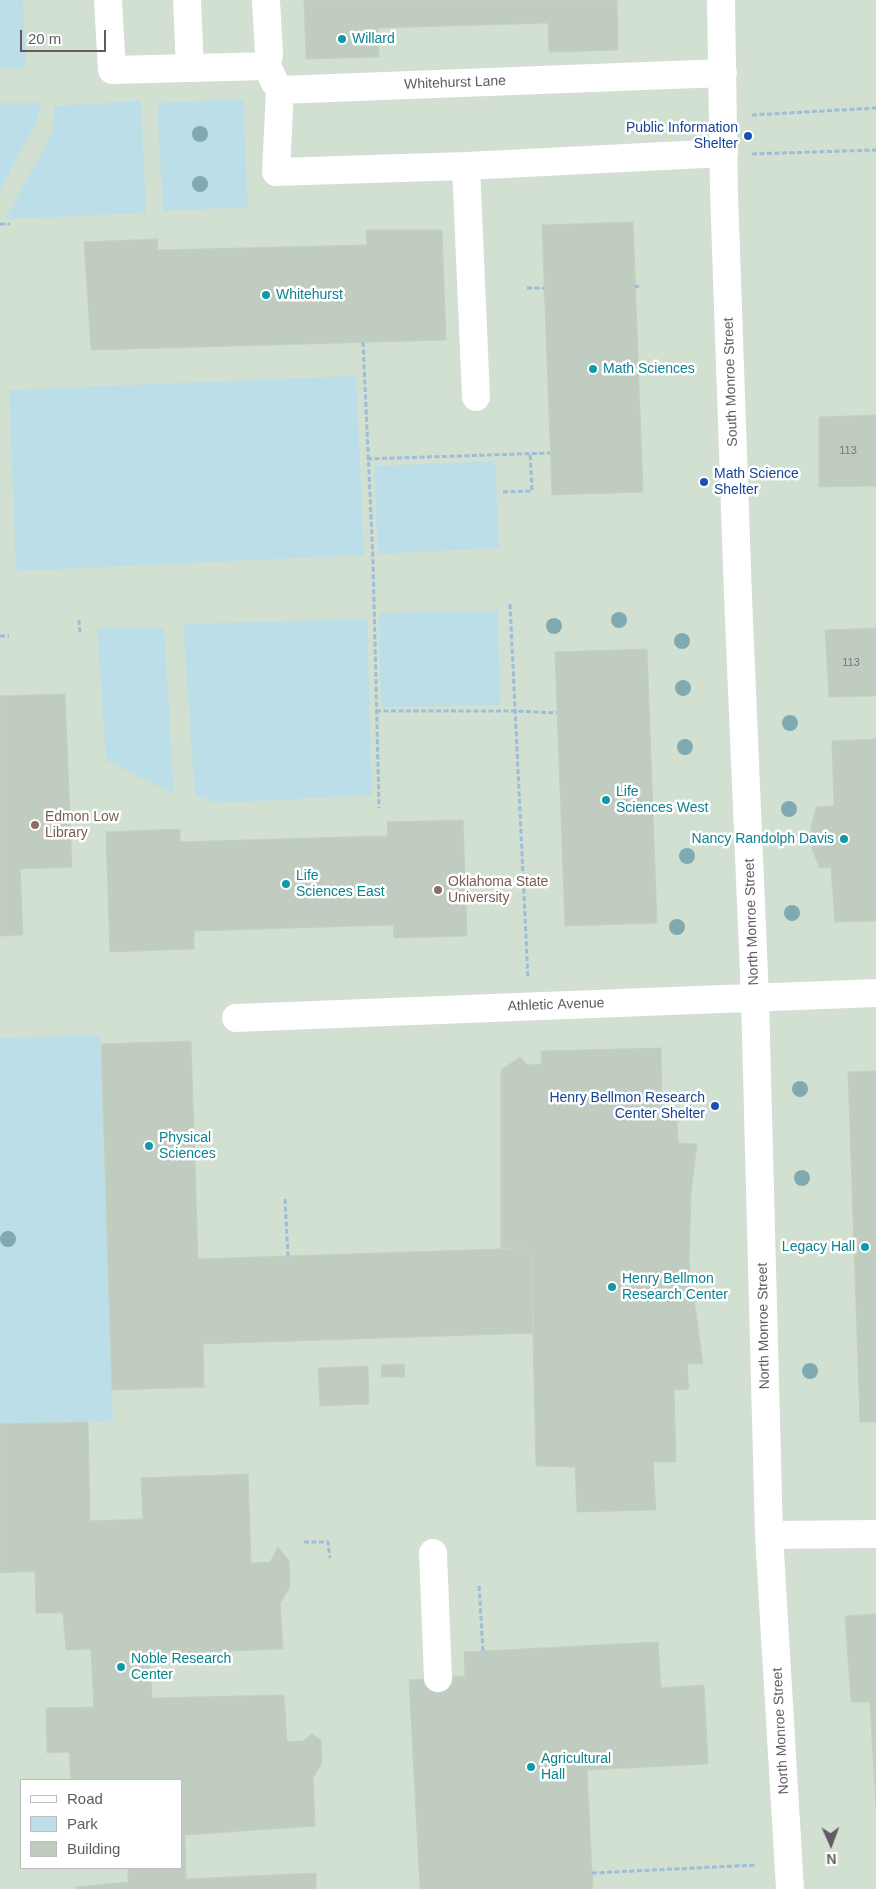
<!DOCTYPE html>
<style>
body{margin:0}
#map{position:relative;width:876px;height:1889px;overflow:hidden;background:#e1eee1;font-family:Arial,sans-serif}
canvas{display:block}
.legend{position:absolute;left:20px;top:1779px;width:162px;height:90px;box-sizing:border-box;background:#fff;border:1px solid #c0bdc1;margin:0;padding:6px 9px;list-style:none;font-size:15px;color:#615a63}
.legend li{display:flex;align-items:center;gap:10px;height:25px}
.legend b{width:25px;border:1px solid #c0bdc1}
.north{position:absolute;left:806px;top:1819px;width:50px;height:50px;-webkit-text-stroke:4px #fff;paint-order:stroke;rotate:178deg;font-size:14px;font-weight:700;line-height:20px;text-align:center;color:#615a63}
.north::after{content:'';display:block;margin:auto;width:18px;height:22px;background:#615a63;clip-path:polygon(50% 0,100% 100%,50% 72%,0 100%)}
.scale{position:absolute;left:20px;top:30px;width:86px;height:22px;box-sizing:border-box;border:2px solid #615a63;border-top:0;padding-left:6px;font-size:15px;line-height:18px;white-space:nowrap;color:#615a63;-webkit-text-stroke:4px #fff;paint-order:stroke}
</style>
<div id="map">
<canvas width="876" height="1889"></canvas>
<ul class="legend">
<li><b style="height:6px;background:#fff"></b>Road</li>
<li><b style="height:14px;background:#bbdee8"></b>Park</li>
<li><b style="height:14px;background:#c1ccc0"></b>Building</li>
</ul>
<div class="north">N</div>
<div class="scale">20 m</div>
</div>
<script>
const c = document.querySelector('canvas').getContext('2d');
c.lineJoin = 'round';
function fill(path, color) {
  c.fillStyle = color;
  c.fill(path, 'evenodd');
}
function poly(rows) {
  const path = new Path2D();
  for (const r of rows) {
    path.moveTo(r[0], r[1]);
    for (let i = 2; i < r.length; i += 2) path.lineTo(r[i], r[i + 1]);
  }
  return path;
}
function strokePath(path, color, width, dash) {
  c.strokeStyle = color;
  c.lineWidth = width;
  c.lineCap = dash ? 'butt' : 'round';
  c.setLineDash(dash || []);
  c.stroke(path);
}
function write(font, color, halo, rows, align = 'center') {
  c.font = font + ' Arial,sans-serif';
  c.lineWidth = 5;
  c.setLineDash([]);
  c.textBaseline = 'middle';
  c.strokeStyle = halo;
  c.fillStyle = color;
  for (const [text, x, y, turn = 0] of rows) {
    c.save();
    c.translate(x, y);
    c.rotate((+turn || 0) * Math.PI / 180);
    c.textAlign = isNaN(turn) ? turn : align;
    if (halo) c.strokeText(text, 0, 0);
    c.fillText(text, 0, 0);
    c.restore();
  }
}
fill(poly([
 [0,0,876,0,876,1889,0,1889],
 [21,1780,181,1780,181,1868,21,1868]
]), '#d2e0d2');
fill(poly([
 [0,0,23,0,26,67,0,68],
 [243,99,248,207,163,211,157,103],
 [141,101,146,213,5,219,52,134,54,106],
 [0,103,40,103,38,119,0,191],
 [356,376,364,555,16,571,9,390],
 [495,461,499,548,378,554,374,466],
 [498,611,500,705,381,707,379,613],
 [367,619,372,795,217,803,195,795,183,624],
 [97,627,164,627,174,794,106,760],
 [100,1035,113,1421,0,1424,0,1038]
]), '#bbdee8');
const building = poly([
 [304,0,617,0,618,50,549,52,548,23,378,28,379,57,306,59,304,0],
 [633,222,643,492,552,495,542,225,633,222],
 [366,230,442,230,446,340,91,350,84,242,158,239,157,250,367,245,366,230],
 [876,415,876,486,819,487,819,417,876,415],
 [876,628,876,696,829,697,825,630,876,628],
 [647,649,657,923,565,926,555,652,647,649],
 [65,694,72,867,20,869,23,935,0,936,0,696,65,694],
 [876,739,876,921,835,922,831,867,820,868,812,850,811,828,816,807,834,806,832,741,876,739],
 [463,820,467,936,394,938,393,925,194,931,194,949,110,952,106,832,180,829,180,842,379,836,388,836,387,822,463,820],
 [191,1041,198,1259,531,1248,534,1333,203,1344,204,1387,112,1390,101,1044,191,1041],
 [661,1048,662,1119,677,1118,678,1143,697,1144,691,1193,689,1263,703,1364,687,1364,689,1389,674,1390,676,1462,653,1462,656,1510,577,1512,575,1467,536,1466,531,1248,501,1248,501,1070,520,1057,528,1065,542,1064,541,1051,661,1048],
 [876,1071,876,1422,860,1422,848,1072,876,1071],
 [404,1364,405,1377,382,1377,381,1365,404,1364],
 [368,1366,369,1404,320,1406,318,1368,368,1366],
 [88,1422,90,1521,143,1519,141,1478,248,1474,251,1563,270,1562,278,1547,289,1561,290,1587,280,1603,283,1649,150,1654,152,1698,284,1695,287,1742,303,1741,312,1734,321,1740,322,1763,313,1778,315,1826,185,1835,186,1879,316,1873,316,1889,76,1889,76,1887,128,1882,128,1868,181,1868,181,1780,71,1780,69,1752,47,1753,46,1708,94,1707,91,1649,66,1650,63,1613,36,1613,35,1571,0,1573,0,1424,88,1422],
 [876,1614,876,1808,870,1702,851,1702,845,1616,876,1614],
 [658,1642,661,1688,704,1685,708,1764,587,1770,593,1889,420,1889,409,1680,465,1676,464,1652,658,1642]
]);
fill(building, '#c1ccc0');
strokePath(building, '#c1d3bf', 1);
const minor = poly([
 [108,0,112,70,267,66],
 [187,0,190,68],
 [266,0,269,54,267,66,275,83],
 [721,0,724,193,738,596,755,998,769,1535,790,1889],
 [280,90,276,172,466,166,724,153],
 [280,90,723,73],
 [466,166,476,397],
 [236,1018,876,993],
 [769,1535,876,1534],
 [433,1553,438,1678]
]);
strokePath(minor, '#dbd4dc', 29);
strokePath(poly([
 [752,115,876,108],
 [752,154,876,150],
 [0,224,10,224],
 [635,287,639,286],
 [527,288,544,288],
 [363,342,373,559,379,808],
 [367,459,550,453],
 [503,492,532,491,530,453],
 [510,604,528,978],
 [79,620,80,633],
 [0,636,9,636],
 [376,711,515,711,557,713],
 [285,1199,288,1256],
 [304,1542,328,1542,330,1558],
 [479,1586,483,1651],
 [592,1873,757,1865]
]), '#9dbdda', 3, [5, 2.5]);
strokePath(minor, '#fff', 28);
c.fillStyle = '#80aab2';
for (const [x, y] of [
 [200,134],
 [200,184],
 [619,620],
 [554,626],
 [682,641],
 [683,688],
 [790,723],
 [685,747],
 [789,809],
 [687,856],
 [792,913],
 [677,927],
 [800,1089],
 [802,1178],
 [8,1239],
 [810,1371]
]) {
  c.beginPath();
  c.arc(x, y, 8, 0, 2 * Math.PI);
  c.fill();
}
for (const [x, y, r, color] of [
 [342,39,5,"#0f9aa8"],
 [748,136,5,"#1a4fb4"],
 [266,295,5,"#0f9aa8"],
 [593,369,5,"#0f9aa8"],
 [704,482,5,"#1a4fb4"],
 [606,800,5,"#0f9aa8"],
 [35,825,5,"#8d6e63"],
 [844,839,5,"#0f9aa8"],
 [286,884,5,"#0f9aa8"],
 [438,890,5,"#8d6e63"],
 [715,1106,5,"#1a4fb4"],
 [149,1146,5,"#0f9aa8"],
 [865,1247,5,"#0f9aa8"],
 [612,1287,5,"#0f9aa8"],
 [121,1667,5,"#0f9aa8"],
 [531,1767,5,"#0f9aa8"]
]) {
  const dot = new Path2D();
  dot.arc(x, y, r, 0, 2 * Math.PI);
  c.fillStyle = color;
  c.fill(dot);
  strokePath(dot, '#fff', 2);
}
write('11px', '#79767a', null, [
 ["113",848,451],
 ["113",851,663]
]);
write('14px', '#0d838f', '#fff', [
 ["Willard",352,39],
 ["Whitehurst",276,295],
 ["Math Sciences",603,369],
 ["Life",616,792],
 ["Sciences West",616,808],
 ["Nancy Randolph Davis",834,839,"right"],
 ["Life",296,876],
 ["Sciences East",296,892],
 ["Physical",159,1138],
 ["Sciences",159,1154],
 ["Legacy Hall",855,1247,"right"],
 ["Henry Bellmon",622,1279],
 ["Research Center",622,1295],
 ["Noble Research",131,1659],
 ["Center",131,1675],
 ["Agricultural",541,1759],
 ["Hall",541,1775]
], 'left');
write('14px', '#615a63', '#fff', [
 ["Whitehurst Lane",455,83,-2],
 ["South Monroe Street",731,382,-92],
 ["North Monroe Street",752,922,-92],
 ["Athletic Avenue",556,1005,-2],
 ["North Monroe Street",764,1326,-91],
 ["North Monroe Street",781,1731,-93]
]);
write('14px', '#164399', '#fff', [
 ["Public Information",738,128],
 ["Shelter",738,144],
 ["Math Science",714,474,"left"],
 ["Shelter",714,490,"left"],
 ["Henry Bellmon Research",705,1098],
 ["Center Shelter",705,1114]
], 'right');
write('14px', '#785e54', '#fff', [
 ["Edmon Low",45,817],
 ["Library",45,833],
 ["Oklahoma State",448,882],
 ["University",448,898]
], 'left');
</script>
